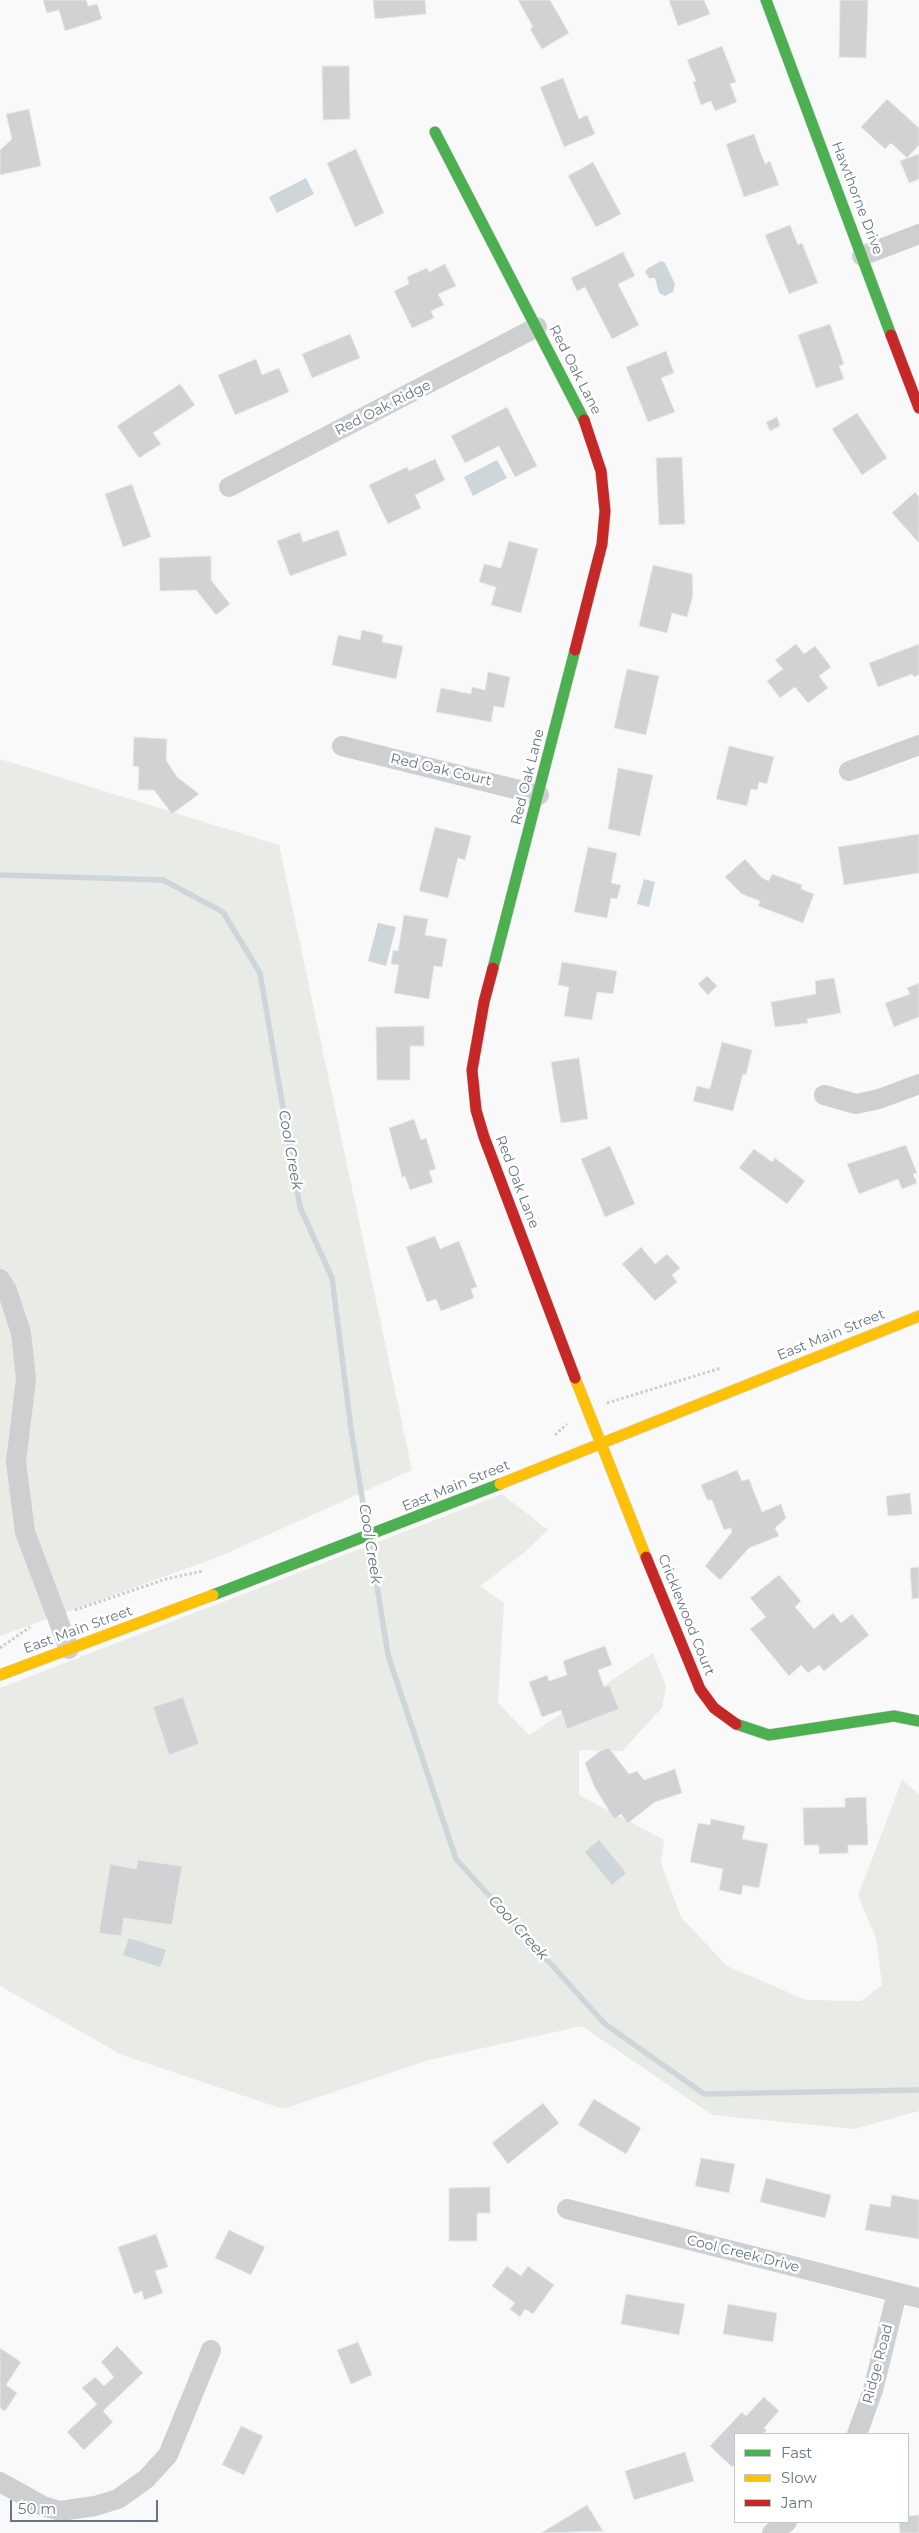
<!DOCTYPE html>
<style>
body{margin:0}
#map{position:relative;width:919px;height:2533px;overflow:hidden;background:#f9f9f9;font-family:Montserrat,sans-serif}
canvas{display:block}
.legend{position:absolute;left:734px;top:2433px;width:175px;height:90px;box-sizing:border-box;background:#fff;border:1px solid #c1c8cd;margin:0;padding:6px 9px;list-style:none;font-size:15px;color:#657683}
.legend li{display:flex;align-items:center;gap:10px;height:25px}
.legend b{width:25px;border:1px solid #c1c8cd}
.scale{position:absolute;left:10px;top:2500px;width:148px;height:22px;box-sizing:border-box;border:2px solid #657683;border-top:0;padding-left:6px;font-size:15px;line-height:18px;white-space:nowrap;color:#657683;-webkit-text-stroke:4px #fff;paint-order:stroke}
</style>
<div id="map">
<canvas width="919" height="2533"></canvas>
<ul class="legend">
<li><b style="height:6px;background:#4caf50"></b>Fast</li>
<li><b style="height:6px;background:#ffc107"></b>Slow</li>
<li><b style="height:6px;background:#c62828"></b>Jam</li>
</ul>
<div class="scale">50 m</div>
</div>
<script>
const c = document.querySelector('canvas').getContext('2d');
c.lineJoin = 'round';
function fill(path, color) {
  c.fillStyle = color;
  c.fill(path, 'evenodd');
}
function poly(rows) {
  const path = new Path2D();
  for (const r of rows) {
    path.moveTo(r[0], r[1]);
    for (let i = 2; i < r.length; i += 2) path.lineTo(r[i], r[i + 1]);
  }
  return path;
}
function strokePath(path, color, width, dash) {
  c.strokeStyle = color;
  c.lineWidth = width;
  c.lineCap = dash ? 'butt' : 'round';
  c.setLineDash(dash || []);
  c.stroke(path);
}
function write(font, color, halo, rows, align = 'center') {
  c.font = font + ' Montserrat,sans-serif';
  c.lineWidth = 5;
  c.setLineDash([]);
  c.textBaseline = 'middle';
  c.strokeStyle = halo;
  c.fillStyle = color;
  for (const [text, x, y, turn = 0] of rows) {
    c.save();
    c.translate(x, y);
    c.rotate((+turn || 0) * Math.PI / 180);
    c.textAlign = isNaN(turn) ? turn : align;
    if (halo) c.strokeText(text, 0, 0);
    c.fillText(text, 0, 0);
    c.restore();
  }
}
fill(poly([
 [0,759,279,845,412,1470,221,1556,0,1636],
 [502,1494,548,1530,525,1552,480,1586,504,1603,498,1703,529,1735,653,1653,666,1686,662,1708,622,1751,579,1750,579,1795,664,1840,661,1863,681,1917,727,1966,806,2000,861,2001,882,1985,876,1938,858,1896,902,1780,919,1794,919,2111,855,2129,712,2115,582,2026,429,2060,283,2109,122,2055,0,1986,0,1688]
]), '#e8ebe6');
fill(poly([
 [306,178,314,194,277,213,269,197],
 [661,261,665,263,675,284,673,292,665,296,659,293,655,278,649,278,645,272,647,269],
 [497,460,507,478,473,496,464,477],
 [644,879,655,882,649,907,637,904],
 [378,923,396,927,386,966,368,961],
 [599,1840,626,1873,612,1885,585,1852],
 [129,1938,166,1950,160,1967,123,1955]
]), '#ced6d9');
strokePath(poly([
 [0,875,163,880,223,912,260,973,300,1207,332,1278,351,1429,367,1528],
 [370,1542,388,1655,456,1859,605,2024,704,2094,919,2090]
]), '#ced6d9', 5.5);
const building = poly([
 [43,0,86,0,88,6,97,4,102,19,65,31,59,10,47,13,43,0],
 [373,0,425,0,426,14,375,19,373,0],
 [518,0,550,0,569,33,542,49,530,29,533,27,518,0],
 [669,0,704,0,710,14,678,26,669,0],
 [840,0,868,0,866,58,839,57,840,0],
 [722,46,736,82,730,84,737,102,715,111,711,101,701,105,693,82,696,81,687,60,722,46],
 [322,66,349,66,350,119,323,120,322,66],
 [563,78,579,119,587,115,595,134,564,147,540,87,563,78],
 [887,99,919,128,919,145,907,158,891,143,885,149,861,127,887,99],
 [29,109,41,166,0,175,0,150,12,139,6,114,29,109],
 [754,134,765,164,770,161,779,185,744,197,726,144,754,134],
 [356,149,384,213,355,227,327,163,356,149],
 [919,154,919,179,909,183,900,161,919,154],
 [593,162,621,214,596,227,568,176,593,162],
 [790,225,798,245,802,243,818,283,789,294,765,235,790,225],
 [623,252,635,276,618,284,639,325,612,339,585,287,577,291,571,278,623,252],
 [445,264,456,286,438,294,444,305,431,311,434,318,412,328,394,291,409,284,407,277,427,268,429,272,445,264],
 [830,324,844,364,839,366,844,379,816,388,798,335,830,324],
 [350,334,360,358,312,378,302,354,350,334],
 [666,351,674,373,661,378,675,412,648,422,626,367,666,351],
 [256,359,262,375,279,368,289,392,235,415,218,375,256,359],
 [180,384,195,405,153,433,161,444,139,458,117,426,180,384],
 [507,407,537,466,515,477,499,446,465,463,451,436,507,407],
 [857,413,887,458,862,475,832,429,857,413],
 [777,417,780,426,770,431,766,422,777,417],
 [682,457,685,524,659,525,656,458,682,457],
 [435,459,445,480,415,495,421,508,388,524,369,485,407,467,409,471,435,459],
 [132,484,151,537,123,547,105,494,132,484],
 [915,492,919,497,919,543,892,513,915,492],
 [338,530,347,555,290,576,277,541,300,532,303,542,338,530],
 [509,541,538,549,521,613,491,605,496,587,479,582,484,564,501,568,509,541],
 [211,556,211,580,230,604,216,615,196,590,160,591,159,558,211,556],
 [653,565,692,574,693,595,687,617,672,613,667,633,639,626,653,565],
 [362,630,383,635,382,642,403,646,396,679,332,665,338,635,360,640,362,630],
 [796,644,804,654,815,646,831,667,819,676,828,688,808,703,795,687,780,698,767,681,783,669,775,660,796,644],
 [919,644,919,675,914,677,912,674,878,687,869,663,919,644],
 [627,669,659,676,646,735,614,728,627,669],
 [488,672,510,677,504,708,494,706,491,722,436,712,441,688,471,694,472,687,485,690,488,672],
 [134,737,167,739,166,760,177,777,199,794,172,814,154,790,138,790,139,767,133,766,134,737],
 [729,746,774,757,767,784,759,782,757,790,751,789,747,806,716,799,729,746],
 [618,768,653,775,640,836,608,829,618,768],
 [435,827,471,836,465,860,458,858,448,898,419,891,435,827],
 [919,834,919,873,844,885,838,847,919,834],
 [588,847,617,853,611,883,621,885,617,899,611,898,607,918,574,912,588,847],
 [745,859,762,878,769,881,772,874,802,885,801,889,814,894,803,923,758,906,760,901,742,894,725,877,745,859],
 [404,915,428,919,425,935,447,939,442,967,434,966,429,999,394,993,399,965,391,964,393,950,398,951,404,915],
 [562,962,617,971,613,994,597,992,592,1020,564,1016,569,987,558,985,562,962],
 [707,976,717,986,708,995,698,984,707,976],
 [834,978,841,1013,807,1019,808,1023,775,1027,771,1002,816,994,815,981,834,978],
 [919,983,919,1017,894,1027,885,1003,910,994,907,988,919,983],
 [424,1026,424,1046,410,1046,410,1080,377,1080,376,1027,424,1026],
 [722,1042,752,1050,746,1075,743,1074,733,1111,693,1101,697,1086,710,1089,722,1042],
 [579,1058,588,1119,561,1123,551,1062,579,1058],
 [414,1119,421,1140,426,1138,436,1169,429,1171,433,1182,410,1190,405,1176,402,1177,389,1128,414,1119],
 [906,1145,917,1173,913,1174,917,1183,902,1189,898,1179,859,1194,847,1164,906,1145],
 [610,1146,635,1204,605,1217,581,1159,610,1146],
 [754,1149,772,1162,775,1158,805,1181,787,1204,739,1168,754,1149],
 [435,1236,440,1249,459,1241,477,1287,471,1289,474,1298,441,1311,436,1299,427,1302,406,1247,435,1236],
 [641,1247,655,1264,667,1254,680,1268,672,1275,677,1282,655,1301,622,1264,641,1247],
 [737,1470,742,1481,749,1479,762,1512,781,1504,786,1518,775,1528,779,1536,749,1548,720,1580,705,1566,732,1532,731,1528,724,1530,712,1500,707,1500,701,1485,737,1470],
 [910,1493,912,1514,888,1516,886,1496,910,1493],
 [919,1567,919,1598,912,1599,910,1568,919,1567],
 [779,1575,801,1601,795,1607,814,1629,833,1613,841,1623,852,1614,869,1635,824,1671,819,1665,808,1673,801,1665,789,1676,750,1629,766,1617,750,1598,779,1575],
 [605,1646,612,1665,598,1670,604,1687,609,1685,619,1709,567,1729,561,1710,542,1717,529,1682,547,1675,549,1681,567,1675,563,1661,605,1646],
 [183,1697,199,1744,169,1755,153,1707,183,1697],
 [609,1748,629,1774,637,1771,644,1780,675,1769,682,1793,655,1802,628,1823,621,1814,614,1819,594,1786,585,1763,600,1751,609,1748],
 [866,1797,868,1845,848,1845,848,1853,819,1854,819,1845,804,1845,803,1808,845,1807,845,1798,866,1797],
 [711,1819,745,1826,742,1839,768,1844,759,1888,743,1885,741,1895,719,1890,723,1869,690,1862,698,1823,710,1825,711,1819],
 [138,1860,182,1866,172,1925,124,1918,121,1936,99,1933,110,1864,136,1869,138,1860],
 [594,2099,641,2128,626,2154,578,2125,594,2099],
 [543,2103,559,2123,508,2164,492,2143,543,2103],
 [701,2158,735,2164,729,2193,695,2186,701,2158],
 [766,2178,831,2195,825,2218,760,2202,766,2178],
 [490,2187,490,2213,477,2213,477,2241,449,2241,449,2188,490,2187],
 [892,2195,919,2200,919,2239,865,2230,870,2204,890,2207,892,2195],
 [229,2230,265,2247,251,2275,215,2258,229,2230],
 [156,2234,168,2267,155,2271,163,2293,144,2300,142,2291,134,2294,118,2247,156,2234],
 [507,2266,521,2276,528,2266,554,2285,533,2314,525,2309,520,2317,510,2309,515,2303,492,2286,507,2266],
 [626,2294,685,2304,679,2335,621,2324,626,2294],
 [728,2304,777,2313,773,2342,723,2334,728,2304],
 [358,2342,372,2375,351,2384,337,2350,358,2342],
 [117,2346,143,2373,103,2411,113,2422,84,2450,67,2432,97,2404,82,2388,95,2377,104,2386,114,2377,101,2362,117,2346],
 [0,2348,21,2362,6,2385,17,2393,5,2411,0,2408,0,2348],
 [764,2397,779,2411,764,2428,767,2430,763,2434,735,2434,735,2464,732,2467,710,2446,742,2412,746,2416,764,2397],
 [241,2426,263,2436,244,2475,222,2465,241,2426],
 [685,2452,694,2481,634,2500,625,2471,685,2452],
 [587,2505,603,2531,541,2533,587,2505],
 [919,2515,919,2533,900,2533,899,2522,908,2522,908,2516,919,2515]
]);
fill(building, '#d0d2d3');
strokePath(building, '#e8e8e8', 1);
const fast = poly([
 [766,0,891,335],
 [435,132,584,420],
 [493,968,575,650],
 [213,1595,500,1484],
 [736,1724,769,1735,894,1716,919,1721]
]);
const slow = poly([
 [575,1378,646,1557],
 [500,1484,919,1316],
 [0,1675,213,1595]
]);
const jam = poly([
 [891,335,919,408],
 [575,650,602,544,605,511,601,471,584,420],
 [493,968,484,1002,472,1070,476,1110,484,1137,575,1378],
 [646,1557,700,1689,714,1708,736,1724]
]);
strokePath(fast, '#d5d6d7', 12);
strokePath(slow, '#d5d6d7', 12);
strokePath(jam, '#d5d6d7', 12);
strokePath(poly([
 [607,1403,721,1368],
 [555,1435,567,1424],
 [75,1610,166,1579,203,1571],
 [0,1648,30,1627]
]), '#cbcccd', 3, [2.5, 2.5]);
strokePath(poly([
 [862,256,919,234],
 [229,487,537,327],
 [342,746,539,795],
 [849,771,919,745],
 [824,1095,856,1104,879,1099,919,1084],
 [0,1279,7,1290,21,1333,26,1379,16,1462,25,1532,69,1649],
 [567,2209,919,2298],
 [857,2434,873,2390,897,2293],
 [0,2482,43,2506,60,2511,95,2506,118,2499,146,2479,168,2455,211,2350],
 [772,2533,787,2522]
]), '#cecfd0', 20);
strokePath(fast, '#4caf50', 11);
strokePath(slow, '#ffc107', 11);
strokePath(jam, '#c62828', 11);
write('14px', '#657683', '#fff', [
 ["Hawthorne Drive",857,198,69],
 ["Red Oak Lane",575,370,63],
 ["Red Oak Ridge",383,408,-27],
 ["Red Oak Court",441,770,13],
 ["Red Oak Lane",528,777,-76],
 ["Red Oak Lane",517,1182,69],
 ["East Main Street",831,1335,-22],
 ["East Main Street",456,1486,-22],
 ["Cricklewood Court",686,1615,68],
 ["East Main Street",78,1630,-20],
 ["Cool Creek Drive",743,2254,14],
 ["Ridge Road",878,2364,-75]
]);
write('italic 15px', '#60757c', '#fff', [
 ["Cool Creek",290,1150,80],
 ["Cool Creek",370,1544,81],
 ["Cool Creek",518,1928,48]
]);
</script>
